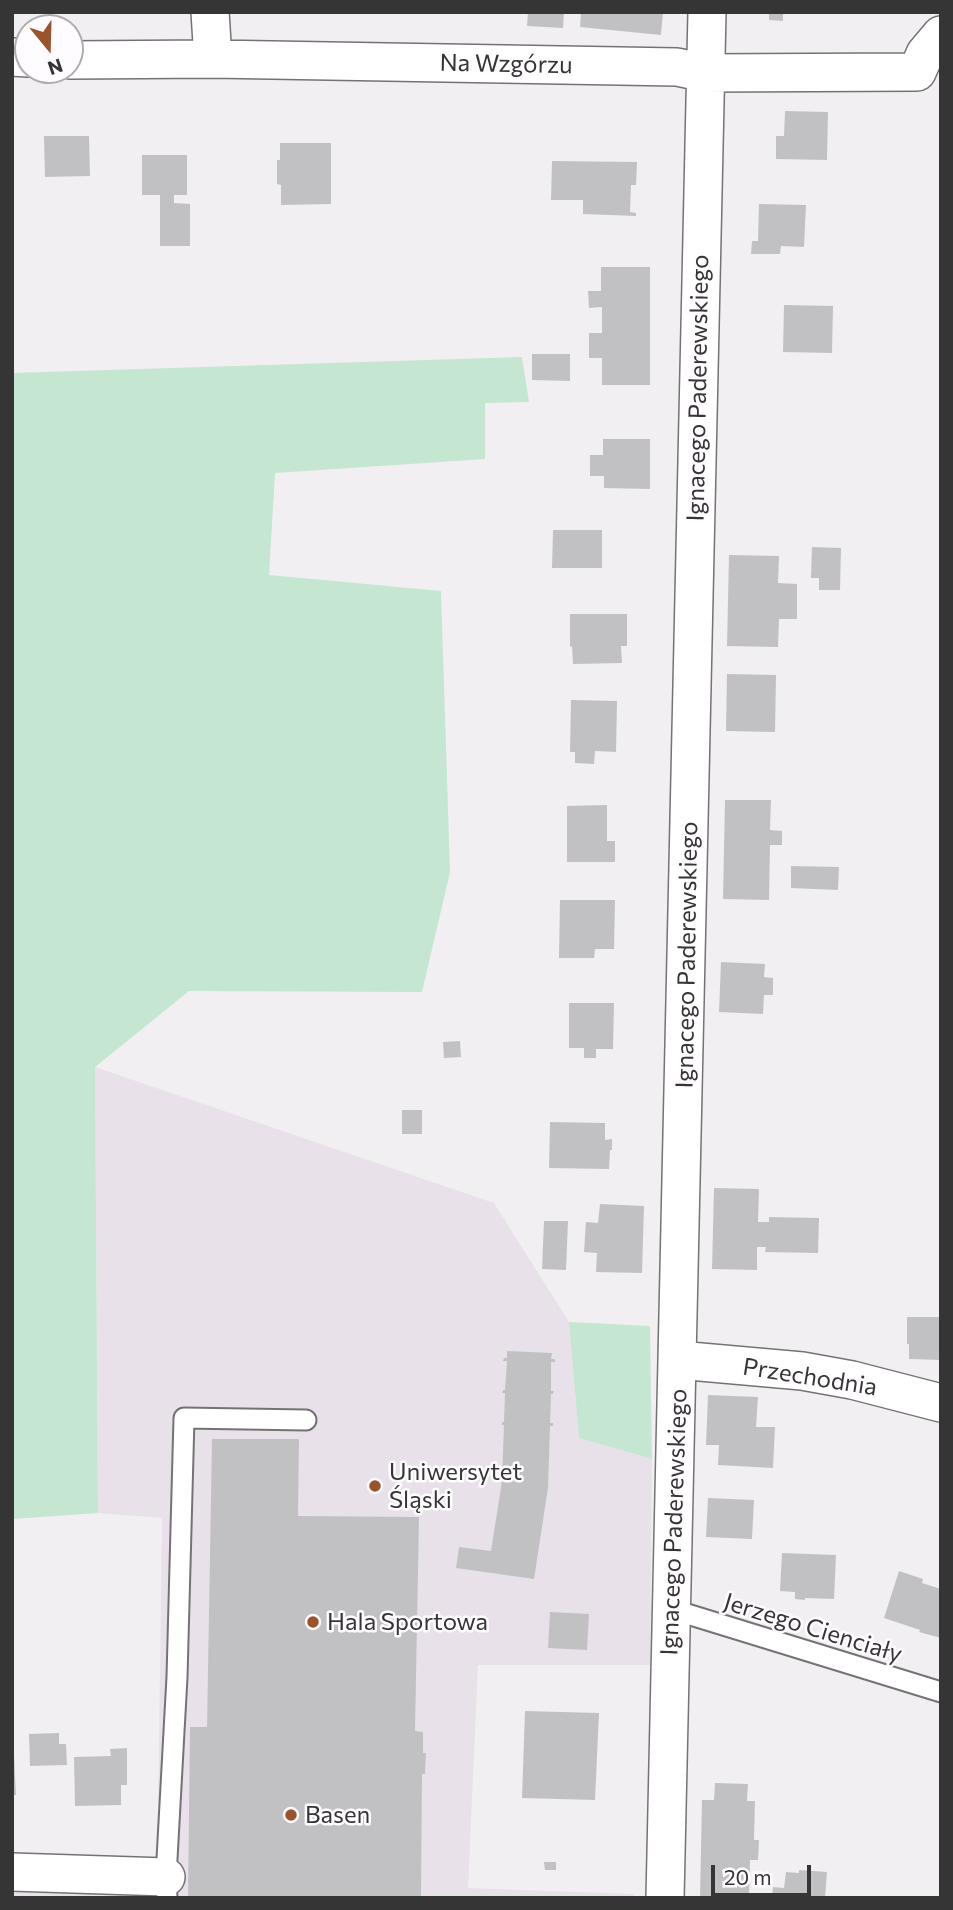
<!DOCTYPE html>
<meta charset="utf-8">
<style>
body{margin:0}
#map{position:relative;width:953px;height:1910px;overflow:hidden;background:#f2eff2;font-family:Commissioner,sans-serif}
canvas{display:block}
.frame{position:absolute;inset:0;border:14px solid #363536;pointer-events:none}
.north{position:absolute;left:14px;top:14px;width:70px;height:70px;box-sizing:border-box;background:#fffcff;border:2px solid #afacaf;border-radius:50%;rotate:161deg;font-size:19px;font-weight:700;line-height:28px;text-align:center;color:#363536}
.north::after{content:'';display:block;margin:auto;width:24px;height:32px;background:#9a542b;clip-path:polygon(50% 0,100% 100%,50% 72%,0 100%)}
.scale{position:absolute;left:711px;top:1865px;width:100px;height:32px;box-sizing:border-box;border:4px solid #363536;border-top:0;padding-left:9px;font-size:21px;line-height:24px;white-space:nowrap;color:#363536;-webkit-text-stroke:5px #fffcff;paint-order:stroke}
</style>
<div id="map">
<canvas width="953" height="1910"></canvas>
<div class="frame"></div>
<div class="north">N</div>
<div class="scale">20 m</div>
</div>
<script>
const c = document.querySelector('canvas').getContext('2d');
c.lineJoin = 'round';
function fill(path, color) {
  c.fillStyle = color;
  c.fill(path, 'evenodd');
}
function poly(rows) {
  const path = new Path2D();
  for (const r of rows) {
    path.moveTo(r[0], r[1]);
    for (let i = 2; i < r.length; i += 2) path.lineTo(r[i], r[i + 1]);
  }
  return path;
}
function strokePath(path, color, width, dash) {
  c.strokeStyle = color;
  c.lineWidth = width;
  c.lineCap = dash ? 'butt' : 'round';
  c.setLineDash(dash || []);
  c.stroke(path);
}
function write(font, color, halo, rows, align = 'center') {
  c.font = font + ' Commissioner,sans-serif';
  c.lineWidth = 5;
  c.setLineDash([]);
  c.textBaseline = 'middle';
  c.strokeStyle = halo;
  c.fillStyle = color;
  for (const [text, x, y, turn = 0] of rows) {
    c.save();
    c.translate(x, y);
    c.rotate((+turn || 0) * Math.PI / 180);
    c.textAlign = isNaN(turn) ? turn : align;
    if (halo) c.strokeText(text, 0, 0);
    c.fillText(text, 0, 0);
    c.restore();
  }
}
fill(poly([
 [95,1067,494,1203,569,1322,579,1438,652,1459,650,1665,478,1665,468,1888,634,1894,634,1898,12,1898,12,1888,157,1893,162,1518,98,1513]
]), '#e9e1ea');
fill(poly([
 [522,357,529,402,485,403,485,459,275,473,269,575,441,591,450,872,422,992,189,991,95,1067,98,1513,12,1519,12,373],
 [569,1322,650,1326,652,1459,579,1438]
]), '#c5e6d0');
fill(poly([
 [528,12,564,12,563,28,527,26],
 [581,12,663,12,661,35,580,27],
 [769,12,783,12,783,21,769,20],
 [785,111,828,112,827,160,776,159,776,136,784,136],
 [44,136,89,136,90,176,45,177],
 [280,143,331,143,331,204,281,205,281,185,277,184,277,160,280,160],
 [142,155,187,155,187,195,174,195,174,203,190,204,190,246,160,246,160,195,142,195],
 [552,161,637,162,636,185,631,185,630,212,636,213,636,216,583,214,583,200,551,200],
 [759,204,806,205,804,247,781,246,780,254,751,254,752,241,758,241],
 [601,267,650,267,650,385,602,385,602,358,589,358,589,333,602,333,602,307,589,308,588,291,601,291],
 [784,305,833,306,832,353,783,352],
 [532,354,570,354,570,381,532,380],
 [603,439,650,439,650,489,604,488,604,476,590,476,590,455,603,455],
 [553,530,602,530,602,568,552,568],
 [812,547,841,548,840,590,819,590,819,578,811,578],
 [729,555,779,556,778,583,797,584,797,619,779,619,778,647,727,646],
 [570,614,627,614,627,646,621,646,622,663,573,664,572,646,570,647],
 [727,674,776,675,775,732,726,731],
 [571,700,617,701,616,752,595,751,594,764,575,763,575,752,570,752],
 [725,800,771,800,770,830,782,831,782,845,770,845,769,900,723,899],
 [607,805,607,841,615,841,615,862,567,862,567,806],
 [791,866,839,867,838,890,791,888],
 [560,900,615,900,614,949,595,949,594,958,559,958],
 [721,962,765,964,764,977,773,978,773,995,764,995,763,1014,719,1012],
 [569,1003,614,1003,613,1049,596,1049,596,1058,584,1058,584,1048,569,1048],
 [460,1041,461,1057,444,1058,443,1042],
 [402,1110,422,1110,422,1134,402,1134],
 [550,1122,605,1123,605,1140,612,1139,612,1150,610,1150,609,1169,549,1168],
 [714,1188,759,1189,758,1222,769,1222,769,1217,819,1218,818,1253,765,1252,766,1247,757,1247,757,1270,712,1269],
 [600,1204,644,1206,642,1273,596,1272,597,1253,584,1252,586,1222,598,1223],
 [544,1221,568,1221,566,1270,542,1269],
 [907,1317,941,1317,941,1360,909,1359,909,1344,907,1344],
 [507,1351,552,1353,551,1359,555,1359,555,1362,551,1362,551,1391,554,1391,553,1394,551,1394,550,1423,553,1423,553,1426,550,1426,548,1488,534,1579,456,1568,459,1547,491,1551,502,1481,504,1425,502,1425,502,1422,504,1422,505,1393,502,1393,503,1390,505,1390,507,1361,503,1361,504,1358,507,1358],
 [708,1395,758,1397,756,1427,775,1427,773,1468,718,1465,719,1445,706,1445],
 [212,1439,299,1439,298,1516,419,1517,415,1731,423,1732,423,1753,426,1753,425,1774,422,1774,421,1898,188,1898,190,1727,207,1727],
 [708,1498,754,1500,752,1539,706,1537],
 [782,1553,836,1555,834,1599,805,1598,805,1600,795,1599,795,1592,780,1591],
 [899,1571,923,1579,922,1583,941,1589,941,1638,919,1632,920,1630,884,1618],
 [550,1612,589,1614,587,1650,548,1648],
 [525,1711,599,1713,595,1800,522,1798],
 [59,1733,59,1744,66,1744,67,1765,30,1766,29,1734],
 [127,1748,127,1785,121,1785,121,1805,75,1806,74,1757,111,1756,110,1749],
 [12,1754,14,1754,16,1795,12,1795],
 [715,1783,748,1784,747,1801,755,1801,754,1840,759,1840,758,1860,750,1860,749,1898,700,1898,702,1800,714,1800],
 [544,1862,556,1862,556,1870,545,1870],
 [799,1870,827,1872,825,1898,772,1898,773,1887,784,1888,786,1872,799,1873]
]), '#c1c1c4');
const lane = poly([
 [671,1609,941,1692],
 [167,1898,166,1877,177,1677,184,1418,306,1420]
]);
const street = poly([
 [210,12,213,59],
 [12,57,28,58],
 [70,60,213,59,677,67,705,73,917,72,925,54,941,35],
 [678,1360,802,1371,852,1380,941,1403],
 [12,1872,166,1877],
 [665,1898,707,12]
]);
strokePath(lane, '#757275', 23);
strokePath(street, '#757275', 40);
strokePath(lane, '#fff', 19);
strokePath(street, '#fff', 37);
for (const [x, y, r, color] of [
 [375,1486,7,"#9a542b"],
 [313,1622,7,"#9a542b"],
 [291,1815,7,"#9a542b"]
]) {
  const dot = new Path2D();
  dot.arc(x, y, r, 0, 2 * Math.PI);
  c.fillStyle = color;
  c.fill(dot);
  strokePath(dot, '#fffcff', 2.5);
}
write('24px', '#363536', '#fffcff', [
 ["Na Wzgórzu",506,64,1],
 ["Ignacego Paderewskiego",698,388,-89],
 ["Ignacego Paderewskiego",687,955,-89],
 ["Przechodnia",810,1377,9],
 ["Ignacego Paderewskiego",674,1522,-88],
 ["Jerzego Cienciały",813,1628,17]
]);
write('24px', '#363536', '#fffcff', [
 ["Uniwersytet",389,1472],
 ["Śląski",389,1500],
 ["Hala Sportowa",327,1622],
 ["Basen",305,1815]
], 'left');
</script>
